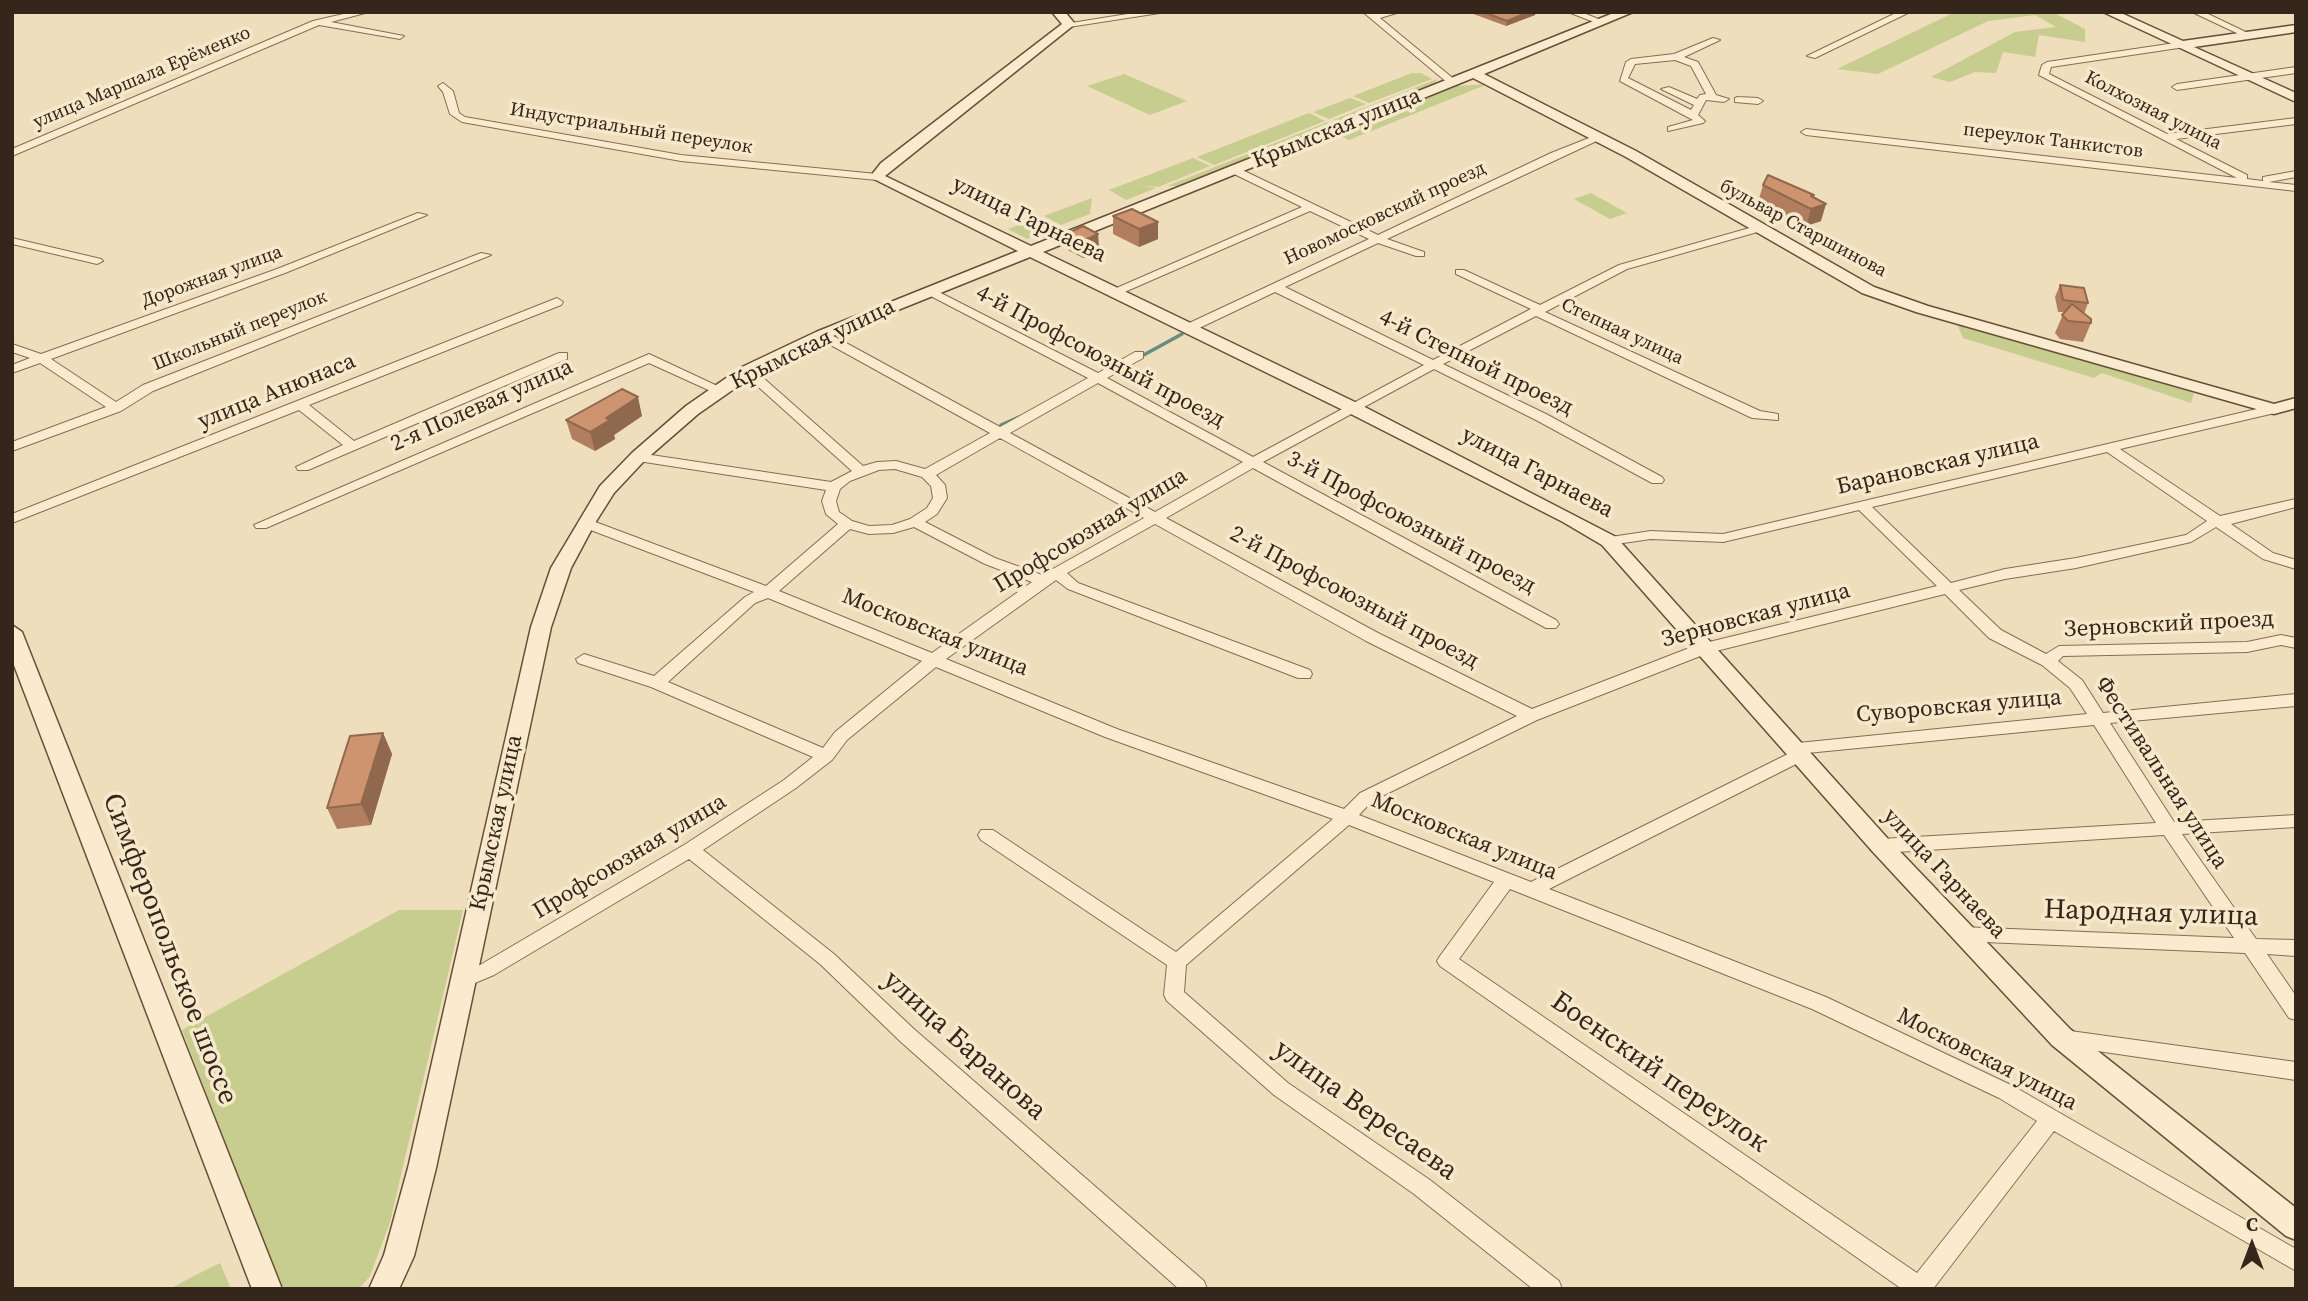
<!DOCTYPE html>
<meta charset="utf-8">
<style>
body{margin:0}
#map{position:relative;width:2308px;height:1301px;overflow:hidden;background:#efdebb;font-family:"Source Serif 4",serif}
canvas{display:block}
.frame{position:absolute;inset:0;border:14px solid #34261a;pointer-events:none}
.north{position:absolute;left:2217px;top:1210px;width:70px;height:70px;-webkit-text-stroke:5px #f6e8cb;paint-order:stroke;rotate:0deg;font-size:19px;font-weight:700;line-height:28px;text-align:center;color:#34261a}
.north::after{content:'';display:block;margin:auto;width:24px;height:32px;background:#34261a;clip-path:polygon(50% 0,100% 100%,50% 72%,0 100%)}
</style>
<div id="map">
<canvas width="2308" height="1301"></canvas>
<div class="frame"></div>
<div class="north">С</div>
</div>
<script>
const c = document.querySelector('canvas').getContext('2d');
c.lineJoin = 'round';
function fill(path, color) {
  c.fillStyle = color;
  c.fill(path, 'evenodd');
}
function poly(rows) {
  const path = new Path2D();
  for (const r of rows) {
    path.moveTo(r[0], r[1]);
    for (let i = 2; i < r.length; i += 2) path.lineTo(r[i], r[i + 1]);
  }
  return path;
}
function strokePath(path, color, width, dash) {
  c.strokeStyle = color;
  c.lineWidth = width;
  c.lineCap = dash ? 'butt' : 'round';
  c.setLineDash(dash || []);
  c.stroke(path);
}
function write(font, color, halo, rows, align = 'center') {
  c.font = font + ' "Source Serif 4",serif';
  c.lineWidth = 7;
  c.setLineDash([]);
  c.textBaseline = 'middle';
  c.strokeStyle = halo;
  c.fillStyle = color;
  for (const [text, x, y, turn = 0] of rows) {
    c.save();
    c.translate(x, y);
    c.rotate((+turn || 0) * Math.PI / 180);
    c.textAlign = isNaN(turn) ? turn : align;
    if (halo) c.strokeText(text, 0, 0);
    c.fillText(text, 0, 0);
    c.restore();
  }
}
fill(poly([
 [1955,12,2052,12,2085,29,2085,42,2039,35,2035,57,2003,52,1996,73,1975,72,1950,82,1931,77,2015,32,2056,27,2035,15,1988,21,1878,74,1837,69],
 [1412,73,1421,73,1432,79,1369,103,1353,96],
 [1124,74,1187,101,1150,115,1087,86],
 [1437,79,1434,85,1344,121,1333,120],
 [1488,84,1349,140,1339,135,1456,86],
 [1350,98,1366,104,1329,119,1313,112],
 [1309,113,1325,121,1214,165,1197,157],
 [1328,122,1331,126,1226,169,1182,186,1167,186],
 [1193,158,1210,166,1158,187,1136,185,1156,188,1126,200,1109,190],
 [1591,193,1627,213,1610,219,1574,199],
 [1092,198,1090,214,1061,225,1044,216],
 [1040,217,1054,225,1050,227,1052,229,1027,239,1008,229],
 [1956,322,2194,393,2191,403,2102,373,2094,378,1963,338],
 [399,910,463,910,390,1222,370,1276,359,1289,284,1289,264,1246,182,1030],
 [220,1263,231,1289,169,1289,194,1276]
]), '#c7cc8f');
strokePath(poly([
 [1140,357,1182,334],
 [1001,425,1019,417]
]), '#678c82', 3.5);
const street = poly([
 [352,12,369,12,331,22,404,36,400,39,319,25,12,156,12,149,313,21,352,12],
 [1140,12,1166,12,1069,27,1065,24,1140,12],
 [1363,12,1400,12,1380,18,1455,80,1455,84,1449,84,1363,12],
 [1568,12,1581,12,1606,22,1599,24,1568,12],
 [1898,12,1910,12,1815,58,1807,56,1898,12],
 [2192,12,2204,12,2252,35,2245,37,2192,12],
 [1713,38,1720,40,1684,57,1698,62,1716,95,1729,99,1724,102,1706,100,1698,115,1705,121,1703,123,1668,131,1668,127,1693,120,1620,81,1626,62,1631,59,1674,54,1713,38],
 [1675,60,1691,66,1706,94,1700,95,1697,99,1669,87,1661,89,1694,105,1691,110,1628,78,1635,64,1675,60],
 [2182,42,2185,43,2185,47,2051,67,2049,74,2167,134,2296,118,2296,124,2176,139,2247,175,2247,179,2263,181,2263,177,2296,171,2296,177,2269,182,2296,185,2296,191,1806,135,1801,132,1806,129,2237,178,2039,75,2042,65,2047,62,2182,42],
 [2296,67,2296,73,2177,90,2172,87,2177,84,2296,67],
 [443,83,453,91,459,113,465,117,681,155,877,174,882,177,877,180,681,161,462,122,450,114,443,92,438,86,443,83],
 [1738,97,1758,98,1763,101,1758,104,1735,102,1735,98,1738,97],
 [1594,136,1603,138,1387,239,1424,252,1424,256,1416,256,1378,243,1285,287,1433,360,1531,309,1456,274,1456,270,1464,270,1540,305,1619,265,1753,227,1761,227,1761,231,1627,269,1545,312,1760,411,1778,414,1778,420,1752,418,1536,316,1443,364,1546,414,1662,477,1664,480,1662,483,1652,483,1536,420,1434,369,1263,462,1556,620,1559,624,1556,628,1546,628,1253,468,1166,518,1378,633,1532,709,1697,645,1937,586,1859,510,1723,542,1651,539,1609,545,1602,541,1604,538,1651,531,1723,534,2274,405,2279,406,2279,412,2120,449,2220,516,2296,499,2296,507,2231,524,2273,553,2296,560,2296,569,2263,559,2216,527,2191,542,2076,568,2005,579,1959,590,2001,630,2046,654,2059,646,2247,642,2281,635,2296,638,2296,648,2281,645,2247,652,2063,656,2058,661,2082,680,2103,713,2296,694,2296,706,2110,723,2174,822,2296,815,2296,827,2182,834,2256,939,2296,940,2296,956,2267,954,2296,996,2296,1020,2289,1018,2245,953,1961,941,1954,939,1952,934,1954,929,1961,927,2234,938,2164,835,1881,853,1875,851,1872,846,1875,841,1881,839,2156,823,2094,725,1807,753,1806,759,1549,889,1826,997,2013,1086,2296,1249,2296,1271,2054,1131,1933,1289,1902,1289,1440,966,1437,961,1440,956,1494,882,1349,825,1186,965,1184,992,1288,1083,1430,1180,1559,1281,1562,1289,1533,1289,1414,1194,1274,1095,1167,1001,1164,995,1167,965,981,840,978,835,981,830,993,830,1176,952,1333,819,1105,737,936,667,847,740,832,760,796,788,703,850,834,954,915,1030,1204,1281,1207,1289,1179,1289,901,1042,820,964,689,859,494,975,463,988,456,986,453,980,456,974,480,965,684,845,784,780,813,757,651,687,578,663,576,659,584,654,654,676,745,597,754,592,580,526,578,523,580,520,590,520,766,586,838,524,826,514,822,501,826,490,638,461,631,457,638,453,831,482,852,471,744,374,744,368,752,368,863,466,877,462,896,461,925,469,990,433,818,338,818,332,826,332,1000,427,1088,378,925,293,923,291,929,287,1098,373,1135,352,1143,352,1143,358,1107,378,1253,457,1424,365,1275,292,1193,331,1185,331,1185,325,1369,239,1310,211,1120,294,1112,294,1112,290,1302,207,1230,172,1230,168,1238,168,1378,235,1551,153,1594,136],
 [1098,383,1243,462,1155,512,1010,433,1098,383],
 [1000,438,1144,518,1042,575,995,558,925,522,937,514,947,498,945,485,936,475,1000,438],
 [2107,452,2207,521,2186,535,2076,558,2005,569,1951,583,1872,507,2107,452],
 [895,469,922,477,931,486,933,498,927,508,910,519,892,525,869,526,852,521,839,512,836,501,840,489,850,481,879,470,895,469],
 [1155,524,1366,641,1517,716,1360,793,1344,809,1117,729,946,659,1056,580,1068,589,1298,678,1310,678,1312,674,1310,670,1078,583,1067,573,1155,524],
 [914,527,985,564,1032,582,932,653,779,591,850,529,869,534,893,533,914,527],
 [1945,594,1989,638,2042,665,2070,688,2087,714,1788,744,1786,748,1790,753,1531,882,1359,815,1372,801,1537,720,1708,653,1945,594],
 [768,598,922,661,835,732,823,748,668,682,755,603,768,598],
 [1510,889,1812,1009,1999,1098,2037,1121,1917,1273,1459,959,1510,889],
 [418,213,427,215,285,273,51,359,116,402,143,385,481,253,491,255,153,391,121,411,12,451,12,442,106,407,40,363,12,373,12,365,30,358,12,352,12,344,41,354,277,269,418,213],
 [12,238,101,259,103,261,97,264,12,244,12,238],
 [557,298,563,302,561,305,309,405,354,441,559,353,567,353,567,359,308,470,298,470,296,467,343,445,299,410,12,523,12,514,557,298],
 [649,354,726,390,720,394,715,393,649,363,266,528,256,528,254,525,649,354],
 [2063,1030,2296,1062,2296,1080,2063,1046,2056,1044,2053,1038,2056,1032,2063,1030]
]);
const secondary = poly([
 [1052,12,1065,12,1075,24,885,176,1031,246,1616,12,1633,12,1484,74,1636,151,1874,287,1928,306,2274,404,2296,398,2296,408,2274,414,1916,312,1862,293,1626,157,1473,78,1043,252,1357,403,1616,537,1889,840,2070,1029,2296,1208,2296,1240,2286,1236,2052,1045,1873,852,1602,545,1563,522,1345,411,1030,257,828,338,754,375,698,414,644,461,614,493,595,523,571,568,551,627,436,1168,414,1256,399,1289,369,1289,384,1255,408,1168,531,627,551,568,600,486,632,453,686,406,742,367,816,332,1018,251,870,177,881,163,1062,24,1052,12],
 [2103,12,2119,12,2183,41,2296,25,2296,32,2194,47,2296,93,2296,102,2103,12],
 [12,625,22,632,282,1289,252,1289,12,660,12,625]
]);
strokePath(street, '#866d55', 2);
strokePath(secondary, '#674e38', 3);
fill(street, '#faebce');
fill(secondary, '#faebce');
fill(poly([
 [1468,12,1536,12,1535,15,1506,26],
 [1763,185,1813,198,1821,221,1806,226,1758,202],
 [1113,216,1158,239,1139,247,1113,234],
 [1068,233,1098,234,1099,252,1083,258,1068,250],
 [2060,285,2088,303,2084,314,2091,323,2083,342,2060,339,2055,333,2064,312,2058,312,2055,297],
 [642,416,614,435,615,439,595,451,572,439,566,420],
 [383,733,392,754,371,825,337,829,327,808]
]), '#b17f60');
fill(poly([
 [1529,12,1536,12,1535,15,1506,26,1507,21],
 [1826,204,1821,221,1806,226,1811,209],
 [1158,222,1158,239,1139,247,1139,229],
 [1098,234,1099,252,1083,258,1083,241],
 [638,397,642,416,614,435,615,439,595,451,590,432,606,418],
 [383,733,392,754,371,825,361,804]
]), '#90684e');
const building = poly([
 [1483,12,1529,12,1507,21,1483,12],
 [1768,175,1814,195,1811,196,1826,204,1811,209,1763,185,1768,175],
 [1132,209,1158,222,1139,229,1113,216,1132,209],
 [1083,226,1098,234,1083,241,1068,233,1083,226],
 [2060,285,2084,288,2088,303,2063,300,2060,285],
 [2072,304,2091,319,2091,323,2068,321,2062,315,2072,304],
 [622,389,638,397,606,418,610,420,590,432,566,420,622,389],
 [383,733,361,804,327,808,350,736,383,733]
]);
fill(building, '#ce9470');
strokePath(building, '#90684e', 2);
write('19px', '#34261a', '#f6e8cb', [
 ["улица Маршала Ерёменко",142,78,-23],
 ["Колхозная улица",2153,111,27],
 ["Индустриальный переулок",631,129,9],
 ["переулок Танкистов",2053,141,7],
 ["Новомосковский проезд",1385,214,-25],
 ["бульвар Старшинова",1803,229,28],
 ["Дорожная улица",212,277,-20],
 ["Школьный переулок",240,331,-22],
 ["Степная улица",1622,332,25]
]);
write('23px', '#34261a', '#f6e8cb', [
 ["Крымская улица",1337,129,-22],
 ["улица Гарнаева",1029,220,26],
 ["Крымская улица",813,345,-26],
 ["4-й Профсоюзный проезд",1100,357,28],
 ["4-й Степной проезд",1476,363,26],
 ["улица Анюнаса",277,392,-22],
 ["2-я Полевая улица",482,406,-24],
 ["Барановская улица",1938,465,-13],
 ["улица Гарнаева",1537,473,28],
 ["3-й Профсоюзный проезд",1411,523,28],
 ["Профсоюзная улица",1091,531,-31],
 ["2-й Профсоюзный проезд",1354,598,28],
 ["Зерновская улица",1756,616,-15],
 ["Зерновский проезд",2169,625,-3],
 ["Московская улица",935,633,22],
 ["Суворовская улица",1959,707,-5],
 ["Фестивальная улица",2161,773,57],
 ["Крымская улица",497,823,-78],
 ["Московская улица",1464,837,22],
 ["Профсоюзная улица",630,857,-31],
 ["улица Гарнаева",1944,874,47],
 ["Московская улица",1987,1060,27]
]);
write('28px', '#34261a', '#f6e8cb', [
 ["Народная улица",2151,914,2],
 ["Симферопольское шоссе",169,949,69],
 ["улица Баранова",964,1046,42],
 ["Боенский переулок",1659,1073,35],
 ["улица Вересаева",1365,1111,36]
]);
</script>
